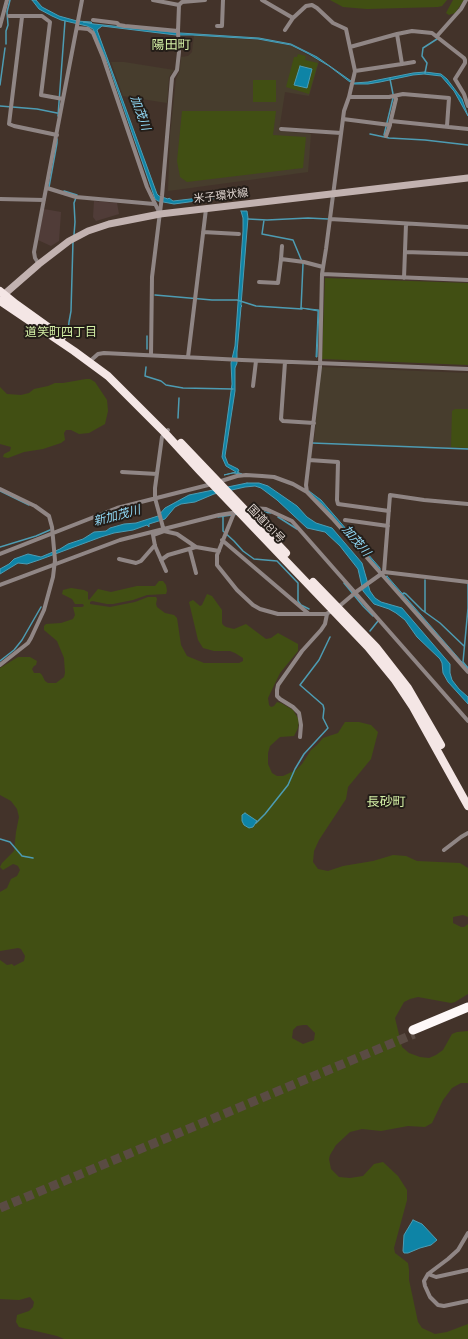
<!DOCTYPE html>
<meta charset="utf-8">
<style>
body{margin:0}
canvas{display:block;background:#43332a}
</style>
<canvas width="468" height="1339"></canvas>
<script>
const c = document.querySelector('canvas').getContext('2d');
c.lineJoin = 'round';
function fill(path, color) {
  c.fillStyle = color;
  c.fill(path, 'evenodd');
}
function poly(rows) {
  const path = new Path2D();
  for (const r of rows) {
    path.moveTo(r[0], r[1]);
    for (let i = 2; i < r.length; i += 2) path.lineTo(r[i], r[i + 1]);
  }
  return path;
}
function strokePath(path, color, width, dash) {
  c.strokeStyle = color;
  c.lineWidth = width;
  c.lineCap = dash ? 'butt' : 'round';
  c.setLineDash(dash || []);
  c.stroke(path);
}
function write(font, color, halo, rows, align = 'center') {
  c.font = font + ' Montserrat,"Noto Sans JP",sans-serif';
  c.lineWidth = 4;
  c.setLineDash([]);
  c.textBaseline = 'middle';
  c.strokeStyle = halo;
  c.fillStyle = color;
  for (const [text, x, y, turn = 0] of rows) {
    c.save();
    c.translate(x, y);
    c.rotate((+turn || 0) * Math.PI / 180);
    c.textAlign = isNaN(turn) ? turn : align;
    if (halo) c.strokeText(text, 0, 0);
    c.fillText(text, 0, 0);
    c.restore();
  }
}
fill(poly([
 [194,35,269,41,291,46,319,61,309,96,285,92,279,131,311,134,308,172,168,191,170,136,176,79,180,70,181,57,188,56,192,52],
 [111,62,124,62,174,70,169,77,167,103,123,96],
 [321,367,468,373,468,449,314,442]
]), '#473d2d');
fill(poly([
 [94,201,117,203,119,214,96,221,93,217],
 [44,209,61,212,59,241,51,246,38,240]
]), '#503c38');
fill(poly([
 [330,0,447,0,442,6,438,7,367,9,343,7],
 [453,0,464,0,455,13,449,15,446,13],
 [298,54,306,56,305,60,318,63,309,94,286,87,294,57,297,57],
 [253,80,276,80,276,102,253,102],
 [182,111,276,111,273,135,306,137,303,168,187,182,180,177,177,161],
 [325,278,468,283,468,365,322,359],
 [86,379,90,379,95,382,107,400,108,411,105,424,89,433,79,434,71,430,66,430,64,433,65,440,61,443,43,449,24,452,8,458,3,457,4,454,10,451,11,447,0,444,0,387,7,394,21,395,29,393,34,389,48,386,55,383,63,383],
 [455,409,468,409,468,448,451,447,452,411],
 [159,581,163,581,166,585,167,591,166,594,147,595,133,600,113,604,107,604,92,601,90,602,90,604,110,607,135,602,148,597,156,597,157,599,156,604,157,607,165,613,174,615,177,618,181,645,187,656,204,663,239,663,243,661,243,658,235,653,230,651,214,651,203,648,198,640,189,602,193,600,200,606,202,605,207,594,212,596,222,610,222,623,223,625,226,627,234,629,246,624,266,639,271,638,278,633,298,644,298,651,280,673,268,698,269,705,271,707,274,706,277,702,281,703,293,710,299,720,298,728,294,736,280,737,270,746,268,753,268,764,272,773,277,776,283,776,296,770,302,764,311,750,317,745,323,738,338,733,345,722,359,722,371,725,378,732,371,759,348,787,346,799,319,840,314,851,313,862,318,869,328,871,343,866,373,861,393,855,406,856,417,861,460,863,468,868,468,917,463,915,453,917,453,923,461,927,464,927,468,924,468,994,455,1002,451,1003,418,997,410,999,404,1002,395,1018,402,1047,409,1053,420,1057,429,1058,436,1055,443,1050,452,1034,457,1032,468,1031,468,1083,461,1083,452,1088,443,1100,432,1123,425,1127,408,1126,381,1131,362,1129,350,1132,336,1145,330,1155,329,1159,331,1169,339,1177,350,1178,363,1176,374,1164,383,1162,398,1176,407,1190,407,1200,394,1248,395,1253,408,1263,409,1270,409,1280,418,1322,422,1328,435,1334,447,1332,468,1324,468,1339,64,1339,57,1336,19,1327,16,1322,17,1315,29,1311,33,1307,34,1302,30,1297,19,1300,0,1299,0,960,7,965,12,964,14,966,24,961,25,956,21,949,18,948,0,951,0,892,7,888,11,879,17,876,20,870,18,866,16,865,13,864,3,870,0,867,2,863,14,851,16,832,19,817,17,809,11,801,0,795,0,668,18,657,30,657,37,661,36,665,34,666,32,669,34,673,40,673,42,675,45,681,48,683,56,683,64,677,65,673,64,658,57,641,44,630,44,626,46,624,61,623,73,619,75,615,73,607,82,607,84,606,83,604,75,604,72,599,62,594,63,590,71,588,84,590,88,592,88,599,89,600,98,589,111,592,137,586,155,586],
 [303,1025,307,1025,315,1033,314,1040,303,1044,292,1038,293,1030,297,1026]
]), '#414f13');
const water = poly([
 [32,0,36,0,42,7,59,16,77,21,91,22,92,23,83,22,94,24,180,33,259,38,291,44,317,57,351,81,350,82,329,66,309,54,291,45,258,39,192,35,176,35,102,26,97,30,157,194,159,196,168,199,169,198,173,201,234,194,237,197,226,197,174,204,158,201,155,199,153,193,109,66,93,29,87,26,61,20,52,16,39,9,32,0],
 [300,66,312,69,307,88,294,85,300,66],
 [425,72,441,74,447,79,462,99,468,116,454,91,441,76,424,74,413,75,380,82,368,84,354,84,354,83,368,82,413,73,425,72],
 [241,211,247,211,248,218,241,305,242,306,241,307,237,352,237,363,235,368,235,391,225,456,228,464,238,469,239,471,237,472,242,474,233,473,224,475,236,472,226,466,222,457,232,384,231,363,235,346,243,231,243,218,241,211],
 [301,308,319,310,317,357,316,357,318,311,301,308],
 [247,483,259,483,268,486,297,506,307,517,316,523,332,528,362,563,370,591,375,598,381,602,402,608,450,664,450,673,452,680,459,689,468,697,468,704,448,682,443,673,442,663,440,659,417,637,405,620,396,613,389,609,374,604,363,591,358,569,340,546,325,532,307,528,277,500,261,488,255,486,245,487,214,494,195,502,181,504,175,507,165,519,149,524,149,527,147,525,133,530,114,533,101,537,39,560,27,564,18,563,0,574,0,569,9,564,14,559,28,554,41,557,60,549,68,544,83,539,94,532,106,531,110,528,124,524,136,523,158,516,165,508,189,495,247,483],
 [309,491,321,500,380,568,380,570,322,504,308,492,309,491],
 [387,576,468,669,468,671,386,577,387,576],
 [245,813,257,821,253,827,249,828,244,825,242,821,242,815,245,813],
 [413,1220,422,1224,437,1240,431,1245,420,1248,408,1253,404,1253,403,1251,404,1235,413,1220]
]);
fill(water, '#0e84a6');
strokePath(water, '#4d9cb3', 1);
strokePath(poly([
 [6,44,6,31,8,25,7,12,10,0],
 [425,73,427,63,422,56,423,48,437,39],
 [390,79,393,94],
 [0,85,5,48],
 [0,106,37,109,57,113],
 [58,116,65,21],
 [370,134,389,138,425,140,468,145],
 [384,135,393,98],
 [49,187,57,143,57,139],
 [64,191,77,195,74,203,75,222,74,235],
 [248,219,267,220,308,218,328,219],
 [264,220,262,234,293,240,303,264,301,309],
 [155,295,212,300,237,300,256,306,302,309],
 [68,332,69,322,71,311,73,241],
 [147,349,147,336],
 [146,367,145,376,161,381,166,385,183,388,233,389],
 [178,418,179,398],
 [312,443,468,449],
 [0,491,29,505],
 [253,512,264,512,271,513],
 [218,517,238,514],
 [223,517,223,531,234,541,243,551,254,559,277,561,298,583,298,601,301,605,309,609],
 [278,517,297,529],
 [0,547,36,536,50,530],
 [344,583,363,606,373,616],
 [468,583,468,608,463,662,468,668],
 [402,594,404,593,406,594,422,610,440,623,464,646],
 [425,612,425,580],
 [370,631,378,621],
 [0,661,14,650,22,640,41,607],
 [256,823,265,814,288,785,295,769,304,754,328,728,323,718,324,709,323,705,300,685,319,660,330,637],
 [0,839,10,842,22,856,33,858]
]), '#4d9cb3', 1.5);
strokePath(poly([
 [0,1208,414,1034]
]), '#5a4b43', 9, [9, 4.5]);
strokePath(poly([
 [153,0,179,5],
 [262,0,293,18,306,6,312,5,317,8,333,23,346,29,355,71,349,97,389,97,403,94,449,98,447,126],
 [9,16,42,16,50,22,41,95,63,99,82,0],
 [22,17,9,124,14,126,57,135],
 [93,20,117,23,119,25,125,26,178,31],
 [0,26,7,0],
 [217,26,222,26,223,0],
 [78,28,88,29,93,33,103,57,147,187,160,214],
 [285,30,293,18],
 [397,34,412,31,432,33,464,58,465,60,465,63,455,79,464,94,468,106],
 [437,36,461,9,466,0],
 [350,47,397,34,402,64,355,71],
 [402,64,414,62],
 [343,119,390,125,386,136],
 [391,121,468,129],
 [390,124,396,99,395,97],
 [281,129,341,133],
 [47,188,76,197,154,204],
 [0,199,44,200],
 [330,219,468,227],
 [203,232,239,234],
 [405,252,468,254],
 [281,259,282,246],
 [39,264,35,258,34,252,63,99],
 [322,274,468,280],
 [404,278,406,224],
 [259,282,278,283,281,259,304,262,323,267],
 [151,355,152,277,162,196,172,78,177,70,179,52,178,31,179,5,182,2,205,0],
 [188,357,206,209],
 [89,362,98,354,104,353,242,360,468,369],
 [285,362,281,419,283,421,314,423],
 [253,386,256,361],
 [168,430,162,437,155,488,155,498,164,531,177,534,196,547,219,551],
 [309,460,338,462,337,500,338,504,389,511],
 [122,472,157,474],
 [218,482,237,476,246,475,262,476,274,477,293,484,307,492,332,518,468,672],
 [0,489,35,506,49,516,52,527,55,560,53,577,44,610,31,638,28,643,0,665],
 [307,492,306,485,320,367,322,274,326,249,344,111,349,97],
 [245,510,253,508,266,509,292,521,468,721],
 [234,513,217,555,217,565,237,590,253,605,260,609,278,614,326,614,336,609,356,592,384,572,468,582],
 [345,520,388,526],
 [164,531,153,535,155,546,166,571],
 [222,540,309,614],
 [190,550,196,573],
 [0,554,117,508,212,484],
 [119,559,136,563,141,561,155,545],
 [161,560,168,555,196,547],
 [384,572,390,495,424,500,468,504],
 [0,585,120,540,219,515,238,512],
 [300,737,301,725,299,713,293,707,280,699,277,696,277,690,278,685,302,651,321,630,325,624,327,614],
 [444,850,461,837,468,833],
 [468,1233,458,1250,448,1259,428,1274,424,1281,425,1286,430,1297,438,1305,444,1306,468,1301],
 [428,1274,436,1277,468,1270]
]), '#908685', 4);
strokePath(poly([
 [0,298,39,264,69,241,88,231,109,224,160,214,468,178]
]), '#c2b2b0', 7);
strokePath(poly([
 [0,291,16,304,62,337],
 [0,301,74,351,108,376,165,433,199,470,368,647,395,680,413,707,468,806],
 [181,443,286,553],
 [313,582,376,647,408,688,441,745]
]), '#f4e6e5', 8);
strokePath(poly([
 [413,1030,468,1007]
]), '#fef8f8', 9);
write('11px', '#dfd5d0', '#241d18', [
 ["米子環状線",221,196,-7],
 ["国道181号",266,524,46]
]);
write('italic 12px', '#90d7f4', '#241d18', [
 ["加茂川",140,113,70],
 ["新加茂川",117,516,-15],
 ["加茂川",356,541,50]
]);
write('12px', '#d2eea4', '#241d18', [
 ["道笑町四丁目",61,332]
]);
write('13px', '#d2eea4', '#241d18', [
 ["陽田町",171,45],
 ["長砂町",386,802]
]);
</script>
